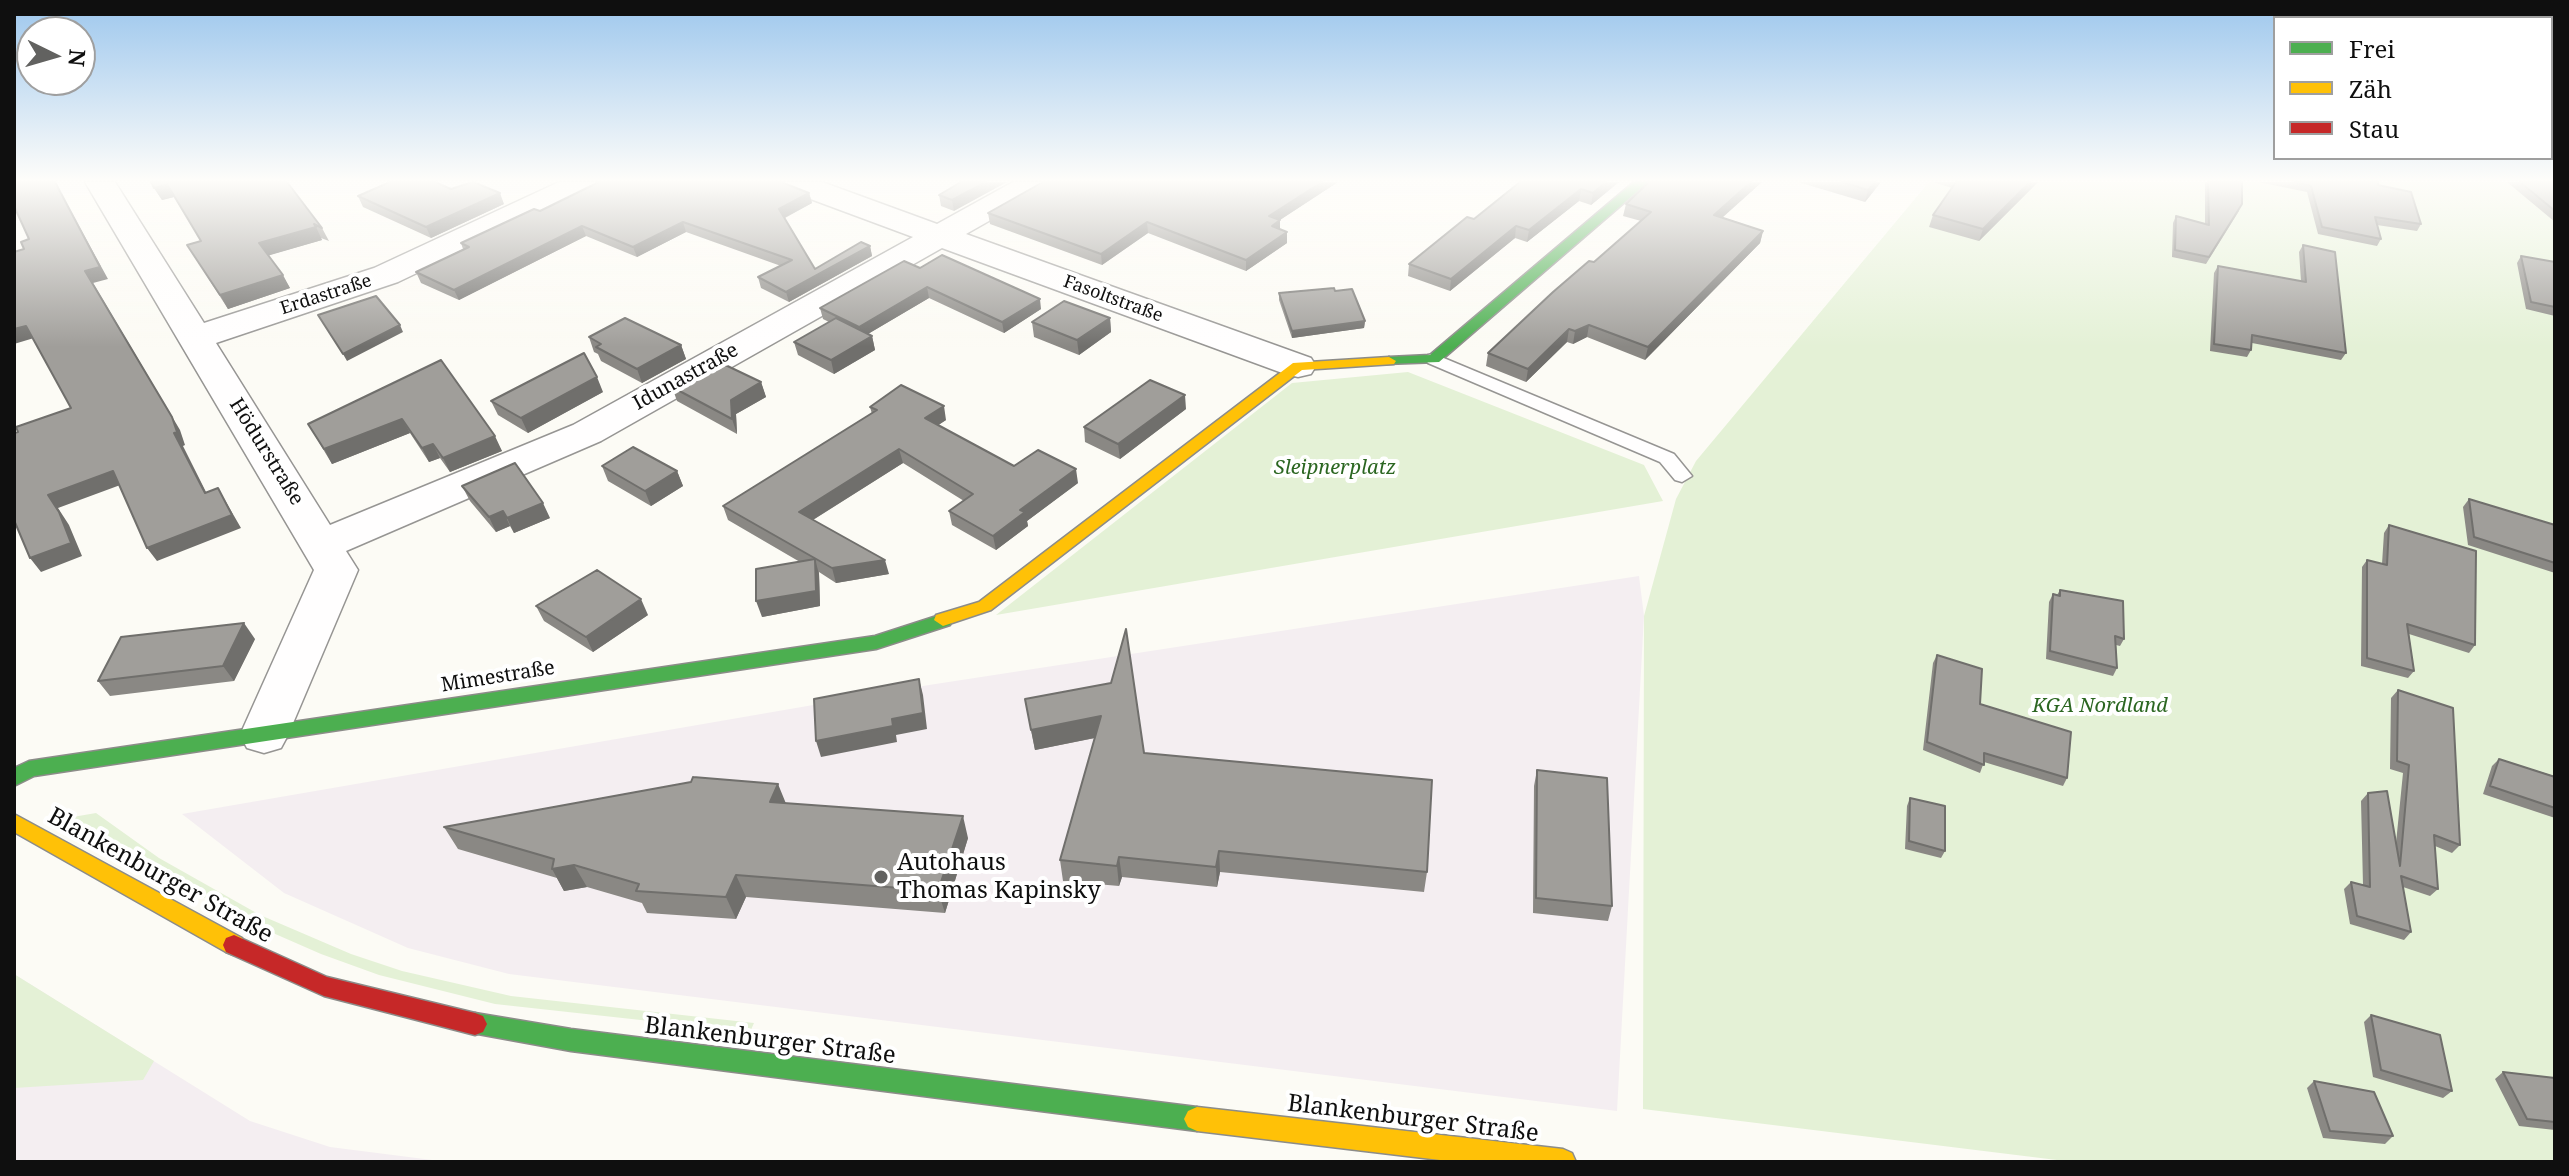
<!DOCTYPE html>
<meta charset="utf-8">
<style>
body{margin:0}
#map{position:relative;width:2569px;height:1176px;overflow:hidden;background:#fcfbf5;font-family:"Noto Serif",serif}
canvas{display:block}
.frame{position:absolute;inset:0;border:16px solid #0f0f0f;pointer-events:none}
.legend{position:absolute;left:2273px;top:16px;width:280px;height:144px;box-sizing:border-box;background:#fff;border:2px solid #9f9f9f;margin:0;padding:10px 14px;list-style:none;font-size:24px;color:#0f0f0f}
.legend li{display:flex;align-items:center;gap:16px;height:40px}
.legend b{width:40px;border:2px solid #9f9f9f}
.north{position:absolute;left:16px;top:16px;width:80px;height:80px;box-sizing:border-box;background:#fff;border:2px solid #9f9f9f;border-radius:50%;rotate:95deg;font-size:22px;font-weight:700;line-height:32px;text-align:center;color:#0f0f0f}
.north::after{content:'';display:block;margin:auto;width:28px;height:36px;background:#626260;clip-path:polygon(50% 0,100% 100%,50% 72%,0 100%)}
</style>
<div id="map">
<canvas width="2569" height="1176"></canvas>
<div class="frame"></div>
<ul class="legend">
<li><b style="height:10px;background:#4caf50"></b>Frei</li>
<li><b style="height:10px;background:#ffc107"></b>Zäh</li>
<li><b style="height:10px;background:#c62828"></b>Stau</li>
</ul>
<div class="north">N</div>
</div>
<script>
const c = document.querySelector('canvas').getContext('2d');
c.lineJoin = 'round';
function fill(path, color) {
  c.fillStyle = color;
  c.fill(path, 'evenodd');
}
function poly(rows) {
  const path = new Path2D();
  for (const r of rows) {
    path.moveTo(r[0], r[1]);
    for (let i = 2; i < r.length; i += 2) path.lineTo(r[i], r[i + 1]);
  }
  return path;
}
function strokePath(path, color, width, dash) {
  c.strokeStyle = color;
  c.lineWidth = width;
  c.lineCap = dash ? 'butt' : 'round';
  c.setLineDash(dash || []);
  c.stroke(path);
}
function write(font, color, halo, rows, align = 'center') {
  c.font = font + ' "Noto Serif",serif';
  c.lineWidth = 8;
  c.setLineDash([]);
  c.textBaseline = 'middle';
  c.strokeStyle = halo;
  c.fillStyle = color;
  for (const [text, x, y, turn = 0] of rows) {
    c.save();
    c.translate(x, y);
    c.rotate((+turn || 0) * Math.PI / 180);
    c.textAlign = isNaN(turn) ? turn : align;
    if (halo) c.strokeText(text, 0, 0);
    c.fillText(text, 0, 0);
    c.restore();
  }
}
fill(poly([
 [1639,576,1644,616,1617,1111,509,974,408,948,284,893,182,814,929,685],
 [14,974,250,1121,330,1147,448,1162,14,1162]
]), '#f4eef1');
fill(poly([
 [1929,182,2555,182,2555,1162,2073,1162,1643,1109,1644,616,1676,499,1696,461],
 [1408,372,1644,465,1663,501,996,615,1292,383],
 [96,813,159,858,260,915,351,954,402,971,511,996,754,1023,750,1032,495,1004,379,975,321,954,241,919,67,818],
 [14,974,154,1061,143,1080,14,1088]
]), '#e4f1d6');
const lane = poly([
 [1434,354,1674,454,1692,476,1682,482,1675,480,1660,462,1428,363,1425,359,1428,355,1434,354]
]);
const street = poly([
 [85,182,115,182,204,323,374,268,559,182,599,182,595,188,398,282,216,343,330,525,573,425,913,237,781,188,777,182,822,182,937,224,1013,182,1051,182,1047,188,966,234,1311,358,1316,366,1311,374,1298,377,1285,374,942,248,601,441,346,551,358,570,288,735,281,748,264,753,247,748,240,735,314,570,85,182]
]);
const fast = poly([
 [1634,182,1648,182,1439,362,1384,364,1382,361,1389,357,1430,355,1634,182],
 [943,614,952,620,950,625,876,649,34,776,14,786,14,768,29,761,875,636,943,614],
 [475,1013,571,1029,1197,1107,1206,1111,1210,1119,1206,1127,1197,1131,571,1051,467,1032,463,1024,467,1016,475,1013]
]);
const slow = poly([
 [1389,357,1396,361,1394,364,1302,370,991,610,943,626,934,620,936,615,979,602,1293,363,1389,357],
 [14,814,242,938,245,945,242,952,234,955,226,952,14,832,14,814],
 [1197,1107,1563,1149,1572,1153,1576,1162,1457,1162,1197,1131,1188,1127,1184,1119,1188,1111,1197,1107]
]);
const jam = poly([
 [234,935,327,977,475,1013,483,1016,487,1024,483,1032,475,1035,324,996,226,952,223,945,226,938,234,935]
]);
strokePath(lane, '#969593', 3);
strokePath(street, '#969593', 3);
strokePath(fast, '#8c8c89', 3);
strokePath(slow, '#8c8c89', 3);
strokePath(jam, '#8c8c89', 3);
fill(lane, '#fffefe');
fill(street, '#fffefe');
fill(fast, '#4caf50');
fill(slow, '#ffc107');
fill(jam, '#c62828');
fill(poly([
 [150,182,287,182,322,228,329,241,321,238,322,240,269,255,290,288,228,309,187,245,201,241,174,197,162,200],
 [961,182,954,211,941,206,939,195],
 [1338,182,1280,220,1280,229,1287,243,1246,271,1148,233,1102,265,990,224,988,213],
 [1520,182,1619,182,1591,205,1579,201,1527,242,1515,238,1450,291,1408,276,1409,264,1474,219],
 [1762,182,1722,217,1763,231,1760,243,1645,360,1587,337,1573,344,1567,342,1526,382,1486,366,1488,353,1641,221,1623,216,1626,204],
 [1798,182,1881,182,1865,202],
 [1933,182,2038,182,1979,241,1929,227,1933,215,1952,188],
 [2205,182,2242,182,2239,211,2206,264,2172,257,2173,223,2176,216,2205,224],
 [2258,182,2378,182,2378,185,2421,224,2417,231,2377,225,2381,239,2377,246,2318,234,2307,192],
 [2507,182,2553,182,2555,186,2555,222],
 [451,189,504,204,431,238,363,207,358,196],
 [809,193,812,203,785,218,815,269,870,246,872,256,789,302,761,288,758,277,781,266,686,232,637,257,586,236,459,300,421,283,416,272,463,249,461,243,540,211],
 [2303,245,2346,353,2341,360,2252,343,2251,350,2247,357,2210,351,2214,273,2218,266,2301,281,2299,252],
 [2521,256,2555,262,2555,316,2526,309,2517,263],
 [920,268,1041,309,1004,333,929,298,868,334,872,336,875,350,834,374,798,355,794,342,829,322,823,319,820,308],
 [1335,291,1365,321,1364,328,1292,338,1279,300,1279,293],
 [1110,318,1111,332,1079,355,1034,337,1032,322],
 [589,337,681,345,686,359,642,383,601,361,598,354,594,352],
 [441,360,502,451,450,472,440,458,429,462,410,433,332,464,308,424],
 [761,382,766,397,736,414,737,434,677,401,672,387],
 [603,392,528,433,498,415,491,401],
 [870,407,946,420,938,425,1014,466,1078,483,1027,521,1028,526,996,550,952,525,949,511,964,501,903,463,813,520,889,574,836,583,819,572,820,606,762,617,800,562,728,520,723,506,872,414],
 [1186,409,1120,459,1085,442,1084,427],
 [602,466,677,471,683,486,651,506,608,481],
 [462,486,550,518,514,533,510,526,496,532,470,501],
 [2469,499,2555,525,2555,573,2468,545,2463,507],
 [2389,525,2475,645,2469,653,2409,634,2414,671,2408,678,2361,666,2362,567,2367,560,2382,564,2384,533],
 [2060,590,2124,639,2120,646,2116,645,2117,668,2113,676,2046,659,2049,602,2053,594,2057,595],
 [536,606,648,615,593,652,544,621],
 [255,639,234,681,110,696,98,681],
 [1937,655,1980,704,2067,778,2063,786,1984,762,1980,773,1923,750,1933,663],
 [2398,690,2460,845,2452,853,2435,846,2438,889,2430,896,2403,887,2411,932,2404,940,2350,924,2344,889,2351,882,2363,885,2361,801,2368,793,2396,843,2403,773,2390,769,2391,698],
 [1025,699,1144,753,1427,872,1424,892,1220,872,1217,887,1122,877,1119,886,1063,881,1060,860,1095,738,1035,750],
 [2555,719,2555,818,2483,794,2492,766,2499,759,2554,776,2553,722],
 [1537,770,1612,906,1608,921,1533,913,1534,786],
 [1910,798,1945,851,1941,858,1905,849,1907,806],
 [785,803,968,838,945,913,746,897,736,919,647,913,642,903,587,887,564,891,557,878,458,849,444,827],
 [2371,1015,2452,1091,2443,1098,2373,1077,2364,1022],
 [2503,1072,2555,1078,2555,1130,2519,1126,2495,1079],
 [2314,1081,2393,1136,2385,1144,2323,1138,2307,1088]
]), '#8a8884');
fill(poly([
 [55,182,108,279,93,283,180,430,185,445,183,446,213,506,205,493,85,271],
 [986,182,1007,182,954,211,952,200],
 [1322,182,1338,182,1269,227,1269,216],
 [1606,182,1619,182,1591,205,1593,193],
 [1751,182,1762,182,1712,227,1714,215],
 [1875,182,1881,182,1865,202,1868,190],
 [2030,182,2038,182,1979,241,1983,229],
 [167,184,174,197,162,200,154,188],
 [1581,189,1579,201,1527,242,1529,230],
 [500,193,504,204,431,238,426,227],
 [809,193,812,203,782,219,779,209],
 [1280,220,1280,231,1272,226],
 [683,222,686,232,637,257,633,247],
 [1147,222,1148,233,1102,265,1101,254],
 [582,226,586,236,459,300,454,290],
 [1516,226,1515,238,1450,291,1451,279],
 [316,227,322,240,267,256,259,243],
 [1763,231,1760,243,1645,360,1648,347],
 [1287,232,1287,243,1246,271,1246,260],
 [870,246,872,256,789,302,786,292],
 [283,275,290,288,228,309,220,295],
 [927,287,929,298,861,338,859,327],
 [1040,299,1041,309,1004,333,1002,322],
 [1110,318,1111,332,1079,355,1077,340],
 [1365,321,1364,328,1292,338,1292,331],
 [400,325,403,332,347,361,343,354],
 [1589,325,1587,337,1573,344,1575,331],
 [26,326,34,338,14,344,14,329],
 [1569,329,1567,342,1526,382,1528,369],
 [872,336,875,350,834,374,831,360],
 [681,345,686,359,642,383,637,369],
 [597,377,603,392,528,433,521,418],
 [761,382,766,397,736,414,737,434,732,419,731,400],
 [1185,395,1186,409,1120,459,1118,444],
 [944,406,946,420,928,432,925,418],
 [402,419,410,433,332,464,324,449],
 [495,436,502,451,450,472,443,458],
 [433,444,440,458,429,462,422,448],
 [899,449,903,463,803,526,799,512],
 [1076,469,1078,483,1027,521,1028,526,996,550,993,536,1020,510],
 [113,471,123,484,58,508,69,525,82,556,41,572,30,558,48,495],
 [677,471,683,486,651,506,645,491],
 [218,488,241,528,157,561,147,548],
 [543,503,550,518,514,533,507,518],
 [503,511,510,526,496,532,489,517],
 [815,559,819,574,820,606,762,617,756,601],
 [885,560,889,574,836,583,832,568],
 [641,599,648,615,593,652,586,637],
 [244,623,255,639,234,681,223,666],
 [919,679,923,695,927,729,896,735,897,742,821,757,816,741,892,719],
 [1101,716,1104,736,1035,750,1031,730],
 [778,784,787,806,770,802],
 [963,816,968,838,945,913,938,891],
 [1219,851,1220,872,1217,887,1216,867],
 [1119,857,1122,877,1119,886,1117,866],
 [574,865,587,887,564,891,552,869],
 [736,875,746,897,736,919,726,897]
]), '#706f6c');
const building = poly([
 [14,182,55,182,100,267,85,271,172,417,177,432,174,433,205,493,218,488,232,515,147,548,113,471,48,495,59,512,71,543,30,558,14,520,14,454,15,454,14,451,14,433,18,432,16,427,71,408,26,326,14,329,14,252,24,249,21,242,29,239,14,206,14,182],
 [151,182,287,182,322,228,314,224,316,227,259,243,283,275,220,295,187,245,201,241,167,184,154,188,151,182],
 [390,182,435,182,451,189,473,182,500,193,426,227,358,196,390,182],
 [599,182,781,182,809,193,779,209,815,269,861,242,870,246,786,292,758,277,792,260,683,222,633,247,582,226,454,290,416,272,469,247,461,243,534,209,540,211,599,182],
 [961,182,986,182,952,200,939,195,961,182],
 [1043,182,1322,182,1269,216,1280,220,1272,226,1287,232,1246,260,1147,222,1101,254,988,213,1043,182],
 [1520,182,1606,182,1593,193,1581,189,1529,230,1516,226,1451,279,1409,264,1467,217,1474,219,1520,182],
 [1649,182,1751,182,1714,215,1763,231,1648,347,1589,325,1575,331,1569,329,1528,369,1488,353,1553,292,1589,261,1594,262,1651,212,1626,204,1649,182],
 [1842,182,1875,182,1868,190,1842,182],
 [1956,182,2030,182,1983,229,1933,215,1956,182],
 [2208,182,2242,182,2242,204,2209,257,2175,250,2176,216,2209,225,2208,182],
 [2295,182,2378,182,2378,185,2411,192,2421,224,2375,217,2381,239,2322,227,2311,186,2295,182],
 [2520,182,2553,182,2555,186,2555,211,2520,182],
 [2303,245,2335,252,2346,353,2252,335,2251,350,2214,344,2218,266,2306,282,2303,245],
 [942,255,1040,299,1002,322,927,287,859,327,820,308,904,261,920,268,942,255],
 [2521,256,2555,262,2555,307,2531,302,2521,256],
 [1334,288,1335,291,1352,289,1365,321,1292,331,1279,293,1334,288],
 [376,296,400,325,343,354,318,315,376,296],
 [1064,301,1110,318,1077,340,1032,322,1064,301],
 [625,318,681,345,637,369,596,347,601,344,589,337,625,318],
 [836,318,872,336,831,360,794,342,836,318],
 [584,353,597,377,521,418,491,401,584,353],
 [441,360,495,436,443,458,433,444,422,448,402,419,324,449,308,424,441,360],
 [717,361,761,382,731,400,732,419,672,387,717,361],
 [1150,380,1185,395,1118,444,1084,427,1150,380],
 [901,385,944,406,925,418,1014,466,1038,450,1076,469,1020,510,1025,512,993,536,949,511,973,494,899,449,799,512,885,560,832,568,723,506,877,410,870,407,901,385],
 [633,447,677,471,645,491,602,466,633,447],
 [515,463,543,503,507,518,503,511,489,517,462,486,515,463],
 [2469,499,2555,525,2555,563,2474,537,2469,499],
 [2389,525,2476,551,2475,645,2407,624,2414,671,2367,658,2367,560,2387,565,2389,525],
 [815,559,816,591,756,601,756,569,815,559],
 [597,570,641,599,586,637,536,606,597,570],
 [2060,590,2123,601,2124,639,2115,636,2117,668,2050,651,2053,594,2060,596,2060,590],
 [244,623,223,666,98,681,121,637,244,623],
 [1126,629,1144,753,1432,780,1427,872,1219,851,1216,867,1119,857,1117,866,1060,860,1101,716,1031,730,1025,699,1111,683,1126,629],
 [1937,655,1982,669,1980,704,2071,732,2067,778,1984,753,1984,765,1927,742,1937,655],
 [919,679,923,713,892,719,893,726,816,741,814,699,919,679],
 [2398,690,2453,708,2460,845,2434,835,2438,889,2401,876,2411,932,2357,916,2351,882,2370,887,2368,793,2387,791,2400,866,2409,765,2397,761,2398,690],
 [2499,759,2555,777,2555,808,2490,786,2499,759],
 [1537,770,1607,778,1612,906,1536,898,1537,770],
 [693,777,778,784,770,802,963,816,938,891,736,875,726,897,636,891,639,884,574,865,552,869,554,859,444,827,691,782,693,777],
 [1910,798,1945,806,1945,851,1909,841,1910,798],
 [2371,1015,2440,1035,2452,1091,2381,1070,2371,1015],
 [2503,1072,2555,1078,2555,1122,2527,1119,2503,1072],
 [2314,1081,2374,1092,2393,1136,2330,1131,2314,1081]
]);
fill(building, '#a09e9a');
strokePath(building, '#706f6c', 2);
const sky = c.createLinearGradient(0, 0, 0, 347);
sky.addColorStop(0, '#9dc7ed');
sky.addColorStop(0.52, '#fefdfa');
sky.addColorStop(1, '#fefdfa00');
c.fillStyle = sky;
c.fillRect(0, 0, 2569, 347);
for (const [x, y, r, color] of [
 [881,877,8,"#626260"]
]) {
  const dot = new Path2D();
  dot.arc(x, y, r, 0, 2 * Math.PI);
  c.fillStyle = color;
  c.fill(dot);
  strokePath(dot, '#fff', 3);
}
write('18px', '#0f0f0f', '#fff', [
 ["Erdastraße",326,295,-18],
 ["Fasoltstraße",1113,299,20]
]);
write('20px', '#0f0f0f', '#fff', [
 ["Idunastraße",686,377,-29],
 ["Hödurstraße",266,452,58],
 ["Mimestraße",498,677,-9]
]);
write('italic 20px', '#2b6621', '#fff', [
 ["Sleipnerplatz",1335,468],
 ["KGA Nordland",2100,706]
]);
write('24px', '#0f0f0f', '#fff', [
 ["Autohaus",897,863],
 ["Thomas Kapinsky",897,891]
], 'left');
write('24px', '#0f0f0f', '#fff', [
 ["Blankenburger Straße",160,876,29],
 ["Blankenburger Straße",770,1041,7],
 ["Blankenburger Straße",1413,1119,7]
]);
</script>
